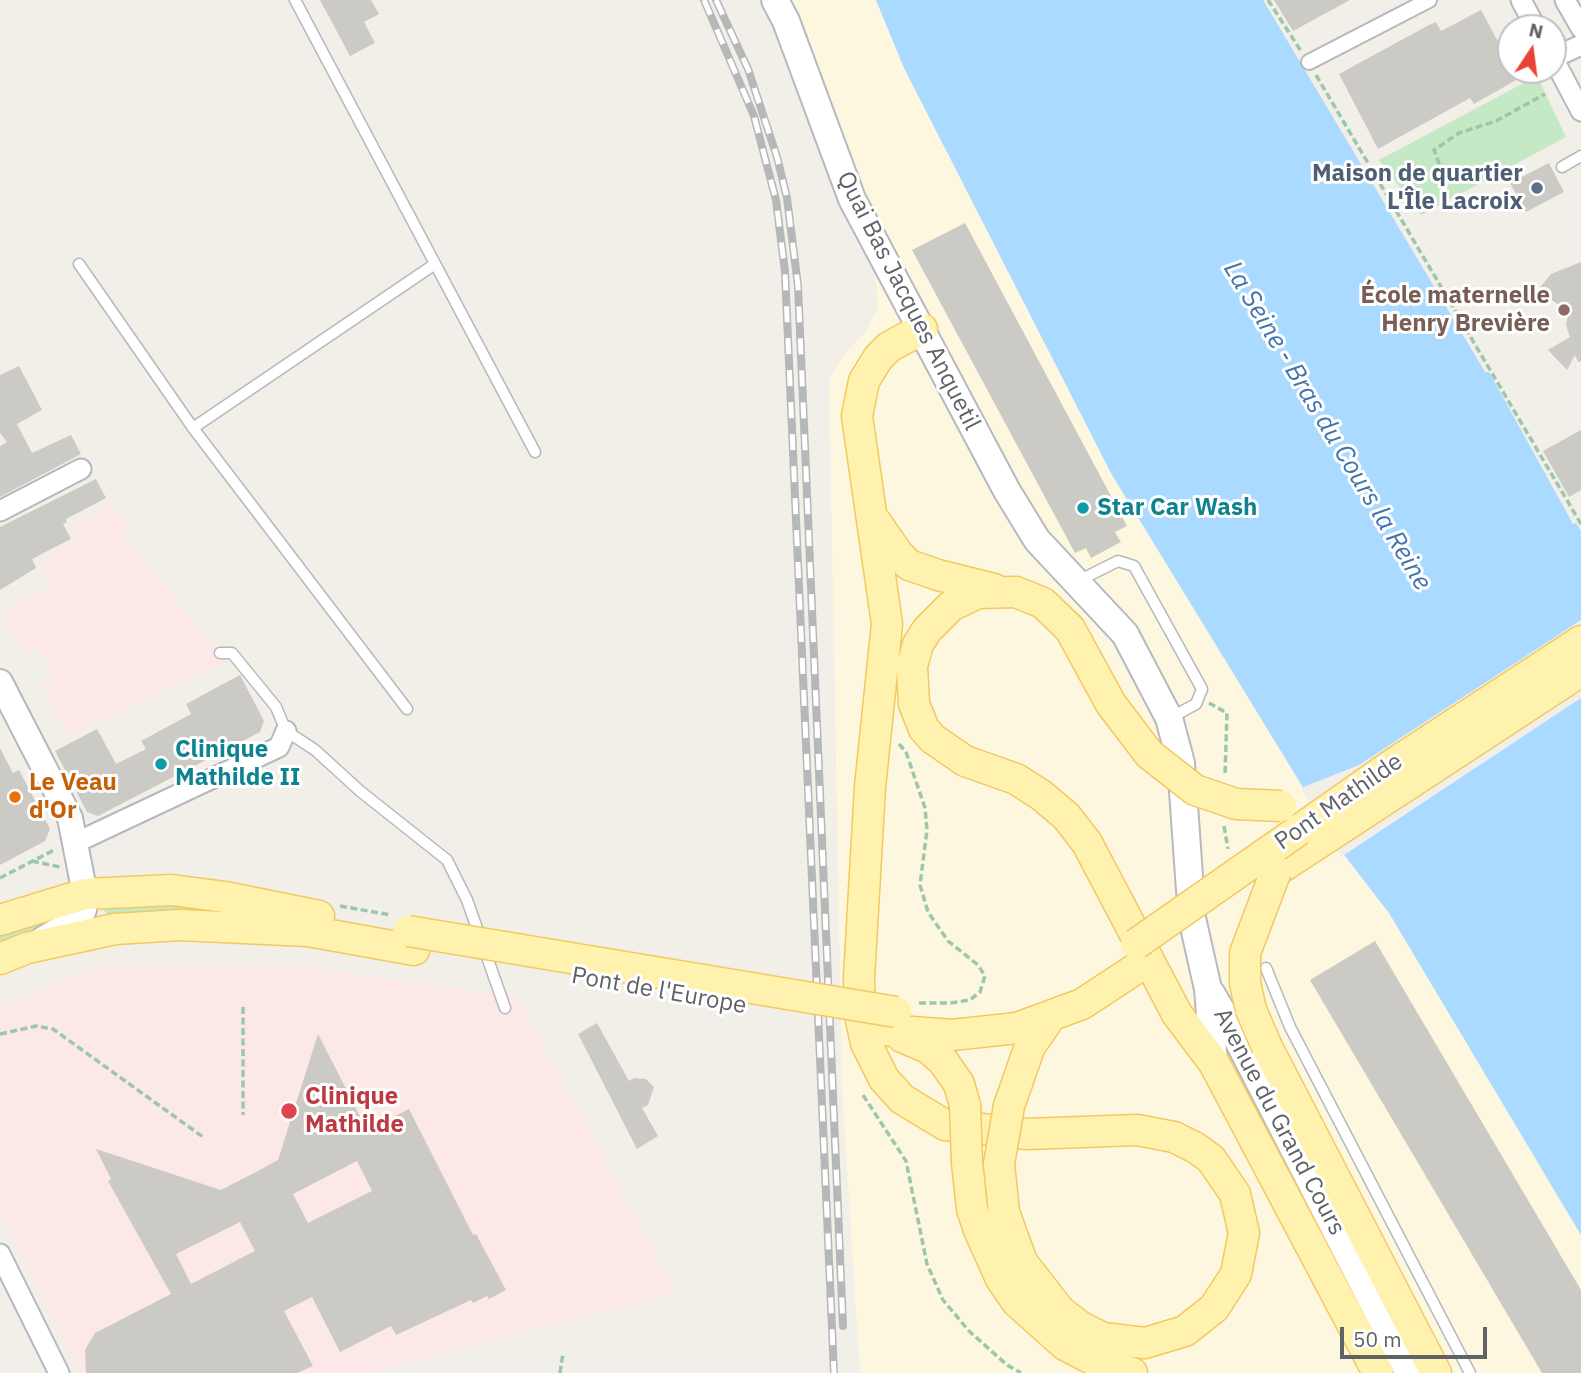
<!DOCTYPE html>
<meta charset="utf-8">
<style>
body{margin:0}
#map{position:relative;width:1581px;height:1373px;overflow:hidden;background:#f1efe8;font-family:"IBM Plex Sans",sans-serif}
canvas{display:block}
.north{position:absolute;left:1497px;top:14px;width:70px;height:70px;box-sizing:border-box;background:#fff;border:2px solid #bfc1c3;border-radius:50%;rotate:13deg;font-size:19px;font-weight:700;line-height:28px;text-align:center;color:#5f6368}
.north::after{content:'';display:block;margin:auto;width:24px;height:32px;background:#ea4335;clip-path:polygon(50% 0,100% 100%,50% 72%,0 100%)}
.scale{position:absolute;left:1340px;top:1327px;width:147px;height:32px;box-sizing:border-box;border:4px solid #5f6368;border-top:0;padding-left:9px;font-size:21px;line-height:24px;white-space:nowrap;color:#5f6368;-webkit-text-stroke:5px #fff;paint-order:stroke}
</style>
<div id="map">
<canvas width="1581" height="1373"></canvas>
<div class="north">N</div>
<div class="scale">50 m</div>
</div>
<script>
const c = document.querySelector('canvas').getContext('2d');
c.lineJoin = 'round';
function fill(path, color) {
  c.fillStyle = color;
  c.fill(path, 'evenodd');
}
function poly(rows) {
  const path = new Path2D();
  for (const r of rows) {
    path.moveTo(r[0], r[1]);
    for (let i = 2; i < r.length; i += 2) path.lineTo(r[i], r[i + 1]);
  }
  return path;
}
function strokePath(path, color, width, dash) {
  c.strokeStyle = color;
  c.lineWidth = width;
  c.lineCap = dash ? 'butt' : 'round';
  c.setLineDash(dash || []);
  c.stroke(path);
}
function write(font, color, halo, rows, align = 'center') {
  c.font = font + ' "IBM Plex Sans",sans-serif';
  c.lineWidth = 6;
  c.setLineDash([]);
  c.textBaseline = 'middle';
  c.strokeStyle = halo;
  c.fillStyle = color;
  for (const [text, x, y, turn = 0] of rows) {
    c.save();
    c.translate(x, y);
    c.rotate((+turn || 0) * Math.PI / 180);
    c.textAlign = isNaN(turn) ? turn : align;
    if (halo) c.strokeText(text, 0, 0);
    c.fillText(text, 0, 0);
    c.restore();
  }
}
fill(poly([
 [760,0,876,0,904,68,1112,475,1345,856,1389,913,1581,1235,1581,1373,860,1373,842,1086,829,378,843,356,864,334,878,308,876,281,875,266,792,60]
]), '#fef7e0');
fill(poly([
 [113,504,130,527,121,535,227,661,68,737,41,684,55,678,38,648,24,654,1,611,50,586,38,561,78,540,71,525],
 [297,966,518,997,676,1293,368,1373,81,1373,0,1215,0,1006,97,967]
]), '#fce8e6');
fill(poly([
 [1537,76,1566,137,1421,215,1379,160],
 [169,904,270,913,109,916,103,909],
 [61,915,62,920,0,942,0,932]
]), '#c5e8c5');
fill(poly([
 [876,0,1263,0,1485,372,1489,372,1573,524,1576,523,1581,531,1581,1235,1389,913,1345,856,1112,475,904,68]
]), '#aadaff');
fill(poly([
 [1581,620,1581,698,1341,857,1301,788,1359,765]
]), '#f1efe8');
fill(poly([
 [320,0,371,0,379,14,364,22,375,43,350,56],
 [1274,0,1350,0,1293,31],
 [1481,10,1518,79,1474,104,1470,98,1378,149,1339,74,1429,25,1436,22,1441,31],
 [1549,163,1564,192,1526,212,1510,183],
 [965,223,1127,526,1115,532,1121,542,1091,558,1086,548,1075,553,912,250],
 [1581,262,1581,361,1578,362,1575,355,1567,370,1548,350,1570,337,1566,325,1569,311,1537,291,1551,274],
 [19,366,42,410,17,424,32,453,71,435,81,454,0,497,0,446,7,442,0,433,0,375],
 [1581,430,1581,490,1569,497,1543,451],
 [96,479,106,498,66,519,67,522,63,524,71,539,32,559,36,568,0,590,0,527],
 [240,675,264,721,260,732,98,816,87,812,55,751,97,729,116,764,146,749,141,741,191,714,186,704],
 [0,748,13,773,19,770,50,829,45,841,0,865],
 [1375,941,1581,1290,1581,1373,1542,1373,1310,980],
 [597,1023,629,1081,634,1078,646,1079,654,1087,648,1105,642,1108,658,1136,637,1149,578,1034],
 [318,1034,367,1130,409,1109,473,1235,476,1234,506,1290,489,1299,487,1296,473,1303,471,1300,396,1335,391,1326,340,1352,312,1297,284,1311,313,1366,297,1373,86,1373,85,1350,95,1333,171,1294,108,1181,111,1179,96,1149,221,1190,256,1172,278,1160],
 [357,1161,372,1191,308,1223,293,1194],
 [240,1222,255,1251,191,1284,176,1254]
]), '#cccac5');
const service = poly([
 [295,0,535,452],
 [1562,167,1581,156],
 [79,264,193,428,407,709],
 [193,428,435,264],
 [1078,581,1118,561,1134,566,1202,689,1196,704,1170,718],
 [220,653,232,653,276,707,286,731,315,750,360,791,447,860,467,900,505,1008],
 [1266,968,1290,1027,1470,1373]
]);
const pedestrian = poly([
 [1309,62,1429,0]
]);
const minor = poly([
 [1521,0,1536,28],
 [1565,0,1581,28],
 [1553,58,1581,111],
 [1553,58,1581,45],
 [0,511,81,469],
 [75,843,279,747,286,731],
 [0,1254,59,1373]
]);
const tertiary = poly([
 [0,682,70,818,85,894,84,910,76,920,43,939]
]);
const secondary = poly([
 [775,0,786,21,852,199,1007,491,1037,540,1125,634,1169,718,1181,763,1192,918,1208,989,1214,1063],
 [1211,993,1230,1025,1409,1373]
]);
const primary = poly([
 [922,329,889,347,878,358,864,381,857,416,887,624,870,787,859,978,860,1015,866,1043,884,1079,902,1099,945,1125,1027,1134,1137,1130,1174,1137,1196,1148,1211,1159,1235,1194,1244,1233,1236,1274,1214,1308,1185,1331,1145,1343,1103,1338,1081,1327,1060,1311,1022,1262,1004,1212,999,1164],
 [876,522,898,554,909,565,938,575,994,589],
 [1111,704,1070,629,1043,603,1016,592,978,593,951,606,927,630,918,644,912,666,914,704,924,729,933,739,965,761,1016,779,1041,795,1066,816,1087,843,1177,1014,1214,1063,1378,1373],
 [1299,830,1390,766,1581,641],
 [1276,871,1581,671],
 [0,920,85,894,172,890,225,897,319,916],
 [0,959,27,948,115,929,180,925,308,931,414,950],
 [886,1030,952,1035,1017,1028,1082,1004,1143,964],
 [902,1037,928,1048,943,1061,959,1084,965,1105],
 [1267,1047,1436,1373],
 [1009,1106,1030,1046,1049,1019],
 [967,1162,972,1209,979,1230,1001,1279,1017,1302,1065,1345,1094,1360,1132,1373]
]);
strokePath(service, '#b5b8bc', 13);
strokePath(pedestrian, '#b5b8bc', 18);
strokePath(minor, '#b5b8bc', 23);
strokePath(tertiary, '#b5b8bc', 28);
strokePath(secondary, '#b6babf', 30);
strokePath(primary, '#f2c960', 33);
strokePath(poly([
 [1268,0,1301,51],
 [1316,75,1581,524],
 [1443,174,1434,150,1459,133,1496,121,1545,94],
 [1209,703,1227,713,1225,776],
 [899,744,906,752,925,808,927,830,920,885,928,912,948,941,978,965,985,976,980,992,970,1000,950,1003,918,1003],
 [1224,826,1228,849],
 [32,861,60,867],
 [0,878,54,850],
 [340,906,391,915],
 [243,1007,243,1115],
 [0,1034,36,1026,53,1029,203,1137],
 [863,1095,906,1161,927,1264,943,1300,969,1331,1007,1365,1021,1373],
 [560,1373,563,1353]
]), '#9cc7a9', 3.5, [7, 3.5]);
strokePath(service, '#fff', 10);
strokePath(pedestrian, '#fff', 14);
strokePath(minor, '#fff', 19);
strokePath(tertiary, '#fff', 24);
strokePath(secondary, '#fff', 26);
strokePath(primary, '#fff2af', 30);
const rail = poly([
 [704,0,754,116,776,200,785,272,834,1373],
 [716,0,748,69,777,157,787,198,798,286,843,1326]
]);
strokePath(rail, '#b6b7b8', 8);
strokePath(rail, '#fff', 5, [16]);
const primaryBridge = poly([
 [1111,704,1149,754,1195,790,1236,804,1281,806],
 [408,931,896,1012],
 [1136,944,1299,830],
 [1267,1047,1251,1010,1245,983,1245,953,1276,871],
 [965,1105,967,1162],
 [999,1164,1009,1106]
]);
strokePath(primaryBridge, '#f2c960', 33, []);
strokePath(primaryBridge, '#fff2af', 30);
for (const [x, y, r, color] of [
 [1537,188,7,"#5c6f8a"],
 [1564,310,7,"#8d6e63"],
 [1083,508,7,"#0f9aa8"],
 [161,764,7,"#0f9aa8"],
 [15,797,7,"#e8710a"],
 [289,1111,9,"#e0444e"]
]) {
  const dot = new Path2D();
  dot.arc(x, y, r, 0, 2 * Math.PI);
  c.fillStyle = color;
  c.fill(dot);
  strokePath(dot, '#fff', 2.5);
}
write('bold 24px', '#4e5e75', '#fff', [
 ["Maison de quartier",1523,174],
 ["L'Île Lacroix",1523,202]
], 'right');
write('bold 24px', '#785e54', '#fff', [
 ["École maternelle",1550,296],
 ["Henry Brevière",1550,324]
], 'right');
write('24px', '#5f6368', '#fff', [
 ["Quai Bas Jacques Anquetil",908,301,63],
 ["Pont Mathilde",1339,802,-35],
 ["Pont de l'Europe",659,991,10],
 ["Avenue du Grand Cours",1279,1122,62]
]);
write('bold 24px', '#0d838f', '#fff', [
 ["Star Car Wash",1097,508],
 ["Clinique",175,750],
 ["Mathilde II",175,778]
], 'left');
write('bold 24px', '#c56008', '#fff', [
 ["Le Veau",29,783],
 ["d'Or",29,811]
], 'left');
write('bold 24px', '#be3a42', '#fff', [
 ["Clinique",305,1097],
 ["Mathilde",305,1125]
], 'left');
write('italic 26px', '#4174aa', '#fff', [
 ["La Seine - Bras du Cours la Reine",1327,426,59]
]);
</script>
